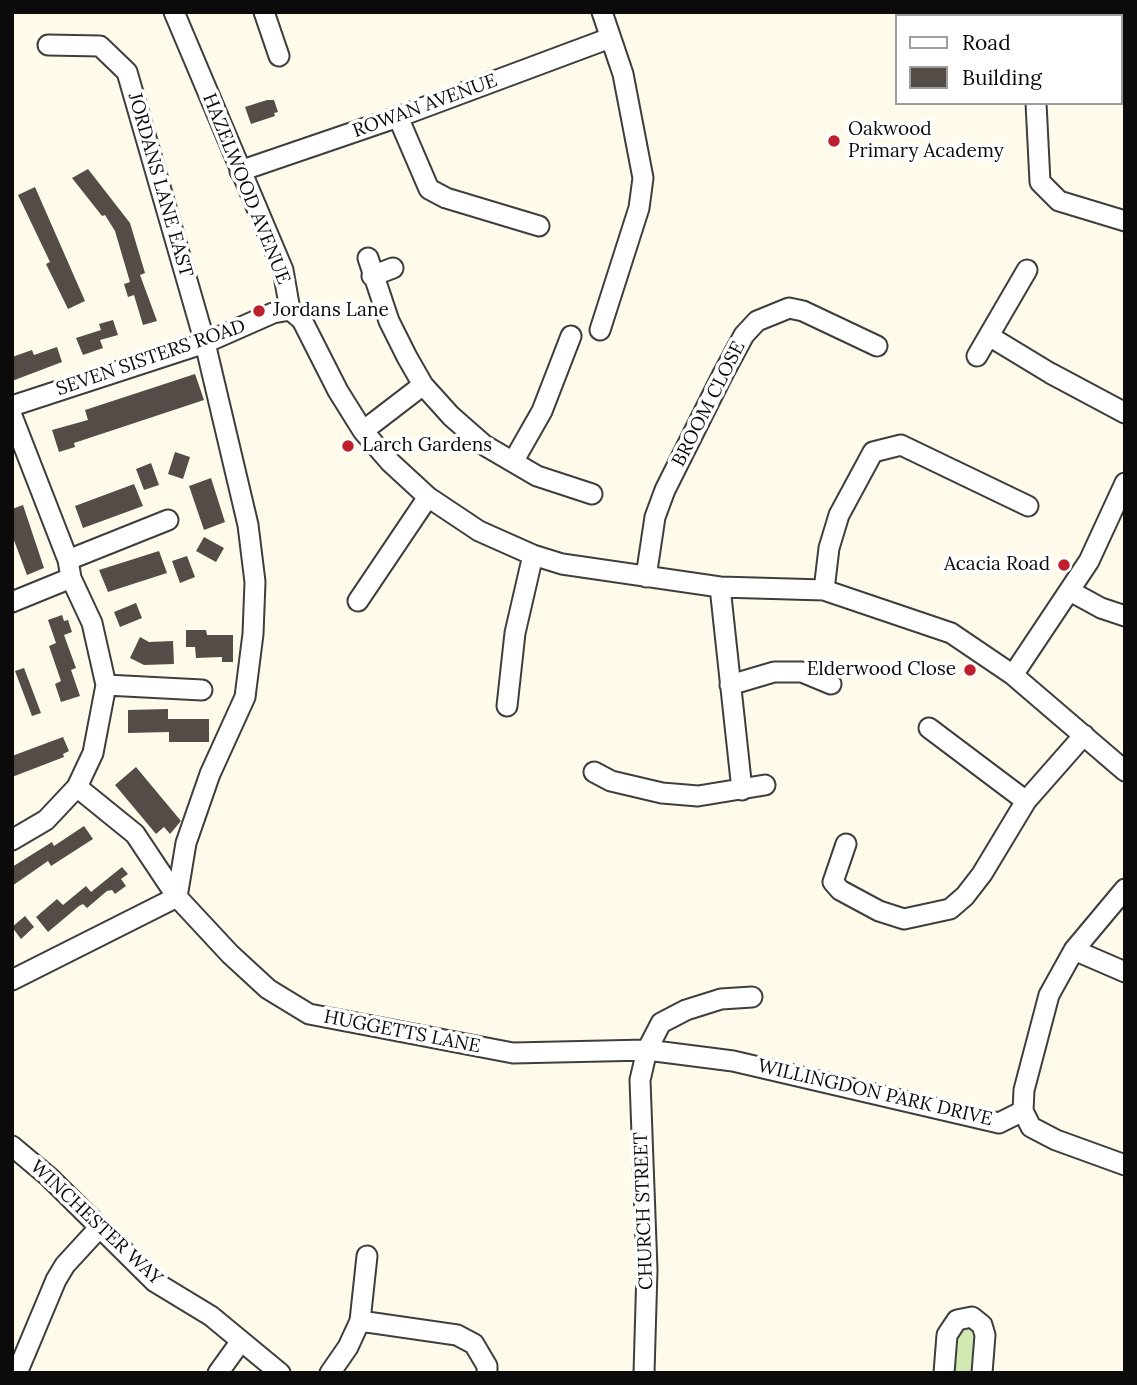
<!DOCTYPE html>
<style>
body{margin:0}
#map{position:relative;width:1137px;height:1385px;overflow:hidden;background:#fffae9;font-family:Lora,serif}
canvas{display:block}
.frame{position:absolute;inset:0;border:14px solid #0b0b0b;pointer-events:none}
.legend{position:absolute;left:895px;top:14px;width:228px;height:91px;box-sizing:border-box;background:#fff;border:2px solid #9d9d9d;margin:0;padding:9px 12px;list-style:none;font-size:21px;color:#0b0b0b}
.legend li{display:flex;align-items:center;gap:14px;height:35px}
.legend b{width:35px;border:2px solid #9d9d9d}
</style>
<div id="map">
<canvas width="1137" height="1385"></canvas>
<div class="frame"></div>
<ul class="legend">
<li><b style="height:9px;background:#fff"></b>Road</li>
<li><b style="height:19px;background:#544c47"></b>Building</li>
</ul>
</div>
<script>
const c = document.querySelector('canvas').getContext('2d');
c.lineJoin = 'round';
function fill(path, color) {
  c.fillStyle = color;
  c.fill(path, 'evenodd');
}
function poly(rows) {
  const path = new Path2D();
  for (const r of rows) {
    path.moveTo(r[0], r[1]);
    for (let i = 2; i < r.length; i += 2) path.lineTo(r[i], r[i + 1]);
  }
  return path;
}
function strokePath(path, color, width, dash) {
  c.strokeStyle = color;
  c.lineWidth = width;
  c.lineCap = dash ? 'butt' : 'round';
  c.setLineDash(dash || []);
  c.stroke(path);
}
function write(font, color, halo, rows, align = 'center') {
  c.font = font + ' Lora,serif';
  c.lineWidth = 7;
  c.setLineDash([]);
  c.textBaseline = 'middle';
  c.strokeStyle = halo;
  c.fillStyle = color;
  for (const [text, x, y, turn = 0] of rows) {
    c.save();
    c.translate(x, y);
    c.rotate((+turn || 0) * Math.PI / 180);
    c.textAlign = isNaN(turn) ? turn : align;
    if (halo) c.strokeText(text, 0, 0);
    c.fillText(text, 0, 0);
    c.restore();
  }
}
fill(poly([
 [957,1320,982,1325,982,1373,944,1373]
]), '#d0e9b2');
fill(poly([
 [267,100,274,100,278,112,274,113,275,116,251,124,245,107],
 [88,169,130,223,145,273,140,275,157,321,143,325,134,295,128,297,124,284,130,282,115,231,105,215,102,216,72,178],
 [35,187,85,301,68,309,46,264,50,262,18,195],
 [113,320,118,335,100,340,103,348,83,355,76,338,101,330,99,324],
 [57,347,62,362,12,381,12,357,32,350,34,355],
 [195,374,204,400,74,443,75,447,59,452,52,430,88,420,85,410],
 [175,452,190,457,183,479,168,474],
 [151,463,159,485,144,490,136,469],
 [211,478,225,522,204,530,189,486],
 [134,484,143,506,83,528,75,506],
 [23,505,44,568,27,575,12,535,12,509],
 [204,537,224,548,216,562,196,551],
 [159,551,167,573,108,592,99,570],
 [187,556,195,577,180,583,172,561],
 [136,603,142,618,120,627,114,612],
 [62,615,64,621,68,620,72,632,64,635,76,668,71,670,80,696,61,702,55,684,61,681,49,646,56,643,48,620],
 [186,630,206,630,207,635,233,635,233,662,222,662,222,657,196,658,195,647,186,647],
 [140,637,149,642,173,641,174,664,144,665,130,658],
 [24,668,41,713,32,716,15,671],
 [168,709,168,719,209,719,209,742,169,742,169,732,128,733,128,710],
 [63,737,69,751,63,754,64,757,12,777,12,756],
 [136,767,181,821,170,834,164,827,156,834,115,785],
 [84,826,93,839,51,866,48,861,12,886,12,867,52,842,54,846],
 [122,867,128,874,121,879,126,886,115,894,112,890,107,891,87,908,83,904,79,906,48,932,36,917,57,899,63,905,86,886,91,892],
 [25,916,34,927,21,939,12,927]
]), '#544c47');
const minor = poly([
 [174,12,283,270,290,310,302,320,338,391,363,431,390,462,428,497,479,531,533,555,562,564,720,587,824,590,951,633,1013,675,1125,771],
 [264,12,279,56],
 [1028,12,1028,16],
 [48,45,100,46,127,72,205,343,248,525,255,582,253,634,245,697,210,774,186,843,177,897],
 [1121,88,1125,88],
 [1036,103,1040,182,1059,201,1125,221],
 [398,117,429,189,446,198,539,226],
 [240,171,398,117,610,38],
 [368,258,389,321,407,357,423,385,451,416,484,445,537,476,592,494],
 [372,276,393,268],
 [600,330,639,208,643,178,623,74,602,12],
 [989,336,1050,373,1125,413],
 [977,356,1027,270],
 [12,406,205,343,273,313,290,310],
 [12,416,68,560,71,578,92,623,106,685,93,753,77,787,46,820,12,840],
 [363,431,423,385],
 [513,462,542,411,571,336],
 [68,560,168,520],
 [646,577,655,517,665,490,723,374,744,335,757,321,789,308,803,311,877,346],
 [720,587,742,790],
 [824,590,829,548,839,515,873,452,901,445,1028,506],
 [1070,591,1101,608,1125,616],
 [358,601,428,497],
 [12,602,71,578],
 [1013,675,1089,561,1125,483],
 [106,685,202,690],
 [730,685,774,672,802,672,831,684],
 [507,706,515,633,533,555],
 [929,728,1026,801],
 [594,772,611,781,662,793,698,796,765,785],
 [77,787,135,834,177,897,230,954,268,989,309,1014,513,1053,647,1050,733,1061,999,1123,1023,1111],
 [846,844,833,882,840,890,879,911,904,919,950,909,965,896,982,874,1026,801,1084,735],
 [1125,889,1074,950,1049,995,1024,1090,1023,1111,1031,1127,1056,1140,1125,1165],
 [1074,950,1125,972],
 [12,980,177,897],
 [12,1146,49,1177,155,1282,211,1316,280,1373],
 [360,1321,457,1335,474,1344,487,1366,487,1373],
 [17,1373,56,1280,65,1265,99,1228],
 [218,1373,241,1341],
 [330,1373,348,1347,360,1321,367,1256],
 [644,1373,647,1270,640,1080,647,1050,661,1023,686,1010,721,999,752,997],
 [944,1373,947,1335,957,1320,972,1317,982,1325,985,1335,982,1373]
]);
strokePath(minor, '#3e3e3e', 23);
strokePath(minor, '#fff', 19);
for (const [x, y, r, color] of [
 [834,141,7,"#bd202c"],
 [259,311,7,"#bd202c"],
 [348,446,7,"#bd202c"],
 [1064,565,7,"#bd202c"],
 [970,670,7,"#bd202c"]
]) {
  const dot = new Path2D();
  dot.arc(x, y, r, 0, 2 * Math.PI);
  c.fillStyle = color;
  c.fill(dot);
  strokePath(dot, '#fff', 2.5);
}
write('19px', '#0b0b0b', '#fff', [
 ["ROWAN AVENUE",425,106,-20],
 ["JORDANS LANE EAST",160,185,74],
 ["HAZELWOOD AVENUE",246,189,68],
 ["SEVEN SISTERS ROAD",151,358,-19],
 ["BROOM CLOSE",709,404,-63],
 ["HUGGETTS LANE",402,1032,11],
 ["WILLINGDON PARK DRIVE",875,1093,13],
 ["CHURCH STREET",644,1211,-92],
 ["WINCHESTER WAY",96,1223,43]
]);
write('19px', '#0b0b0b', '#fff', [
 ["Oakwood",848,130],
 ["Primary Academy",848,152],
 ["Jordans Lane",273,311],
 ["Larch Gardens",362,446],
 ["Acacia Road",1050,565,"right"],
 ["Elderwood Close",956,670,"right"]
], 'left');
</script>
